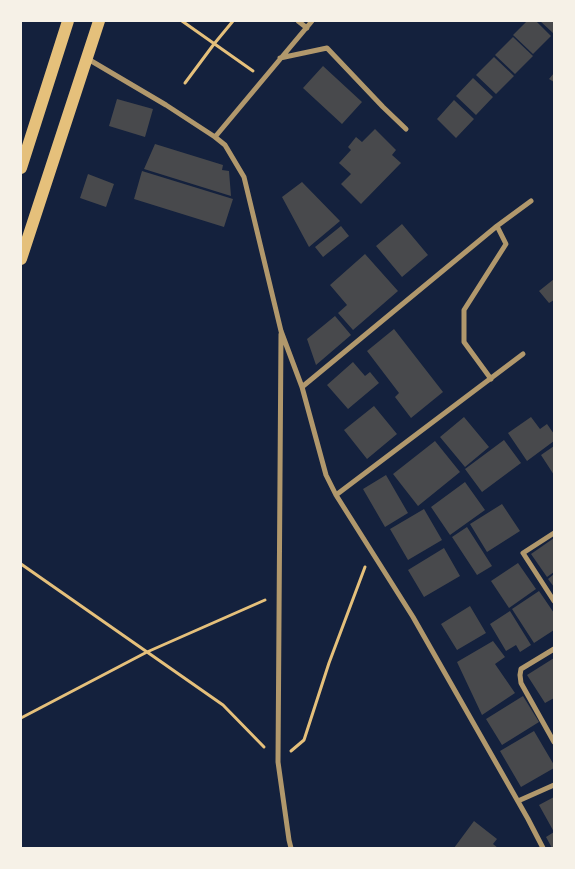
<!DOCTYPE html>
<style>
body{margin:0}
#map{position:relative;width:575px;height:869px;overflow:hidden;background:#14213d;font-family:Figtree,sans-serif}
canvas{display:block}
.frame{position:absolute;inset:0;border:22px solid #f6f1e7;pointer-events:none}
</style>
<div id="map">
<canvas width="575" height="869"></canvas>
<div class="frame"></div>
</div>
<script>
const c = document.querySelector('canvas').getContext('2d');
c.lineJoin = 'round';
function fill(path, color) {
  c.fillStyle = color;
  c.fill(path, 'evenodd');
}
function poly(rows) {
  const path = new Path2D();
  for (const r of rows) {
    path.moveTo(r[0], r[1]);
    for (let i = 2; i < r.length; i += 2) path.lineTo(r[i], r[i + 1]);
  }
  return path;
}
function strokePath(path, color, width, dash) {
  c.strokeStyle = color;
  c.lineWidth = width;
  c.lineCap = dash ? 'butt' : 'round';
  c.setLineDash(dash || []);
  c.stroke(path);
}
fill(poly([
 [527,21,536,21,551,36,533,54,513,35],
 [540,21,554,21,554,32,553,33],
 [513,37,533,56,515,74,495,55],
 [494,57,514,76,496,94,476,75],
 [323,66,362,102,342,124,303,88],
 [554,73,554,82,549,79],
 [473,78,493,97,476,115,456,96],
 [117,99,153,109,145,137,109,126],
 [454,100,474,119,456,138,437,119],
 [375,129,396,150,392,155,401,163,361,204,341,184,351,174,339,163,351,150,348,147,356,137,362,142],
 [155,144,223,165,222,170,229,171,231,196,144,169],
 [142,171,233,199,224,227,134,199],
 [88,174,114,184,106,207,80,198],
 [302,182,340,221,309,247,282,197],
 [402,224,428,255,402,277,376,246],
 [341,226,349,236,323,257,315,247],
 [365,254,398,291,353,330,338,313,347,305,330,285],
 [554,279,554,300,549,303,539,291],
 [335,316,351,335,316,365,307,339],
 [394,329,443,392,411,418,395,397,399,393,367,351],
 [353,362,365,376,370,372,379,383,348,409,327,385],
 [374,406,397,434,367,459,344,430],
 [464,417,489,447,465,467,440,437],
 [531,417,540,429,547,424,554,434,554,441,527,461,508,433],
 [504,440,521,463,482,492,465,469],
 [435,441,460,472,418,506,393,474],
 [554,446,554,475,541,455],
 [386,475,408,513,385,527,363,489],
 [465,482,485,510,450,535,431,507],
 [502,504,520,531,487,552,470,524],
 [424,509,442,540,408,560,390,529],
 [467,527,492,566,477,575,452,537],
 [554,538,554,572,547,577,531,554],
 [444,548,460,576,424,597,408,570],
 [518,563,536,589,509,608,491,581],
 [554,574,554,587,548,579],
 [539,591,554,613,554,630,534,643,512,609],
 [470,606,486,633,457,650,441,624],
 [510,611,531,645,520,652,516,645,506,651,490,624],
 [493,641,505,657,495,664,515,693,482,715,457,662],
 [554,658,554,698,545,703,527,675],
 [523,696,539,722,502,745,486,719],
 [534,731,554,765,554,768,521,787,500,751],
 [554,797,554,832,539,805],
 [474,821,497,839,493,844,498,848,454,848],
 [554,832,554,848,552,848,546,837]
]), '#48494c');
strokePath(poly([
 [182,21,253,71],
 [185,83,214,44,233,21],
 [21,564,223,705,264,747],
 [21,718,147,652,265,600],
 [291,751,304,740,329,663,365,567]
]), '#e5c07b', 3);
strokePath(poly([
 [298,21,307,28],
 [280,58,327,48,383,107,406,129],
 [88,59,166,105,215,137,225,145,244,177,281,331,302,387,326,475,336,495,413,617,528,819,543,848],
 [215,137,312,21],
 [281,334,278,762,289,840,291,848],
 [491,379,464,342,464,310,506,244,497,226],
 [302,387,497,226,531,201],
 [336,495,523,354],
 [554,533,523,553,554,601],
 [554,649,521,669,520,675,521,683,554,742],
 [518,801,554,785]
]), '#b1986c', 5);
strokePath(poly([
 [21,168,68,21],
 [21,259,99,21]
]), '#e5c07b', 12);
</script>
